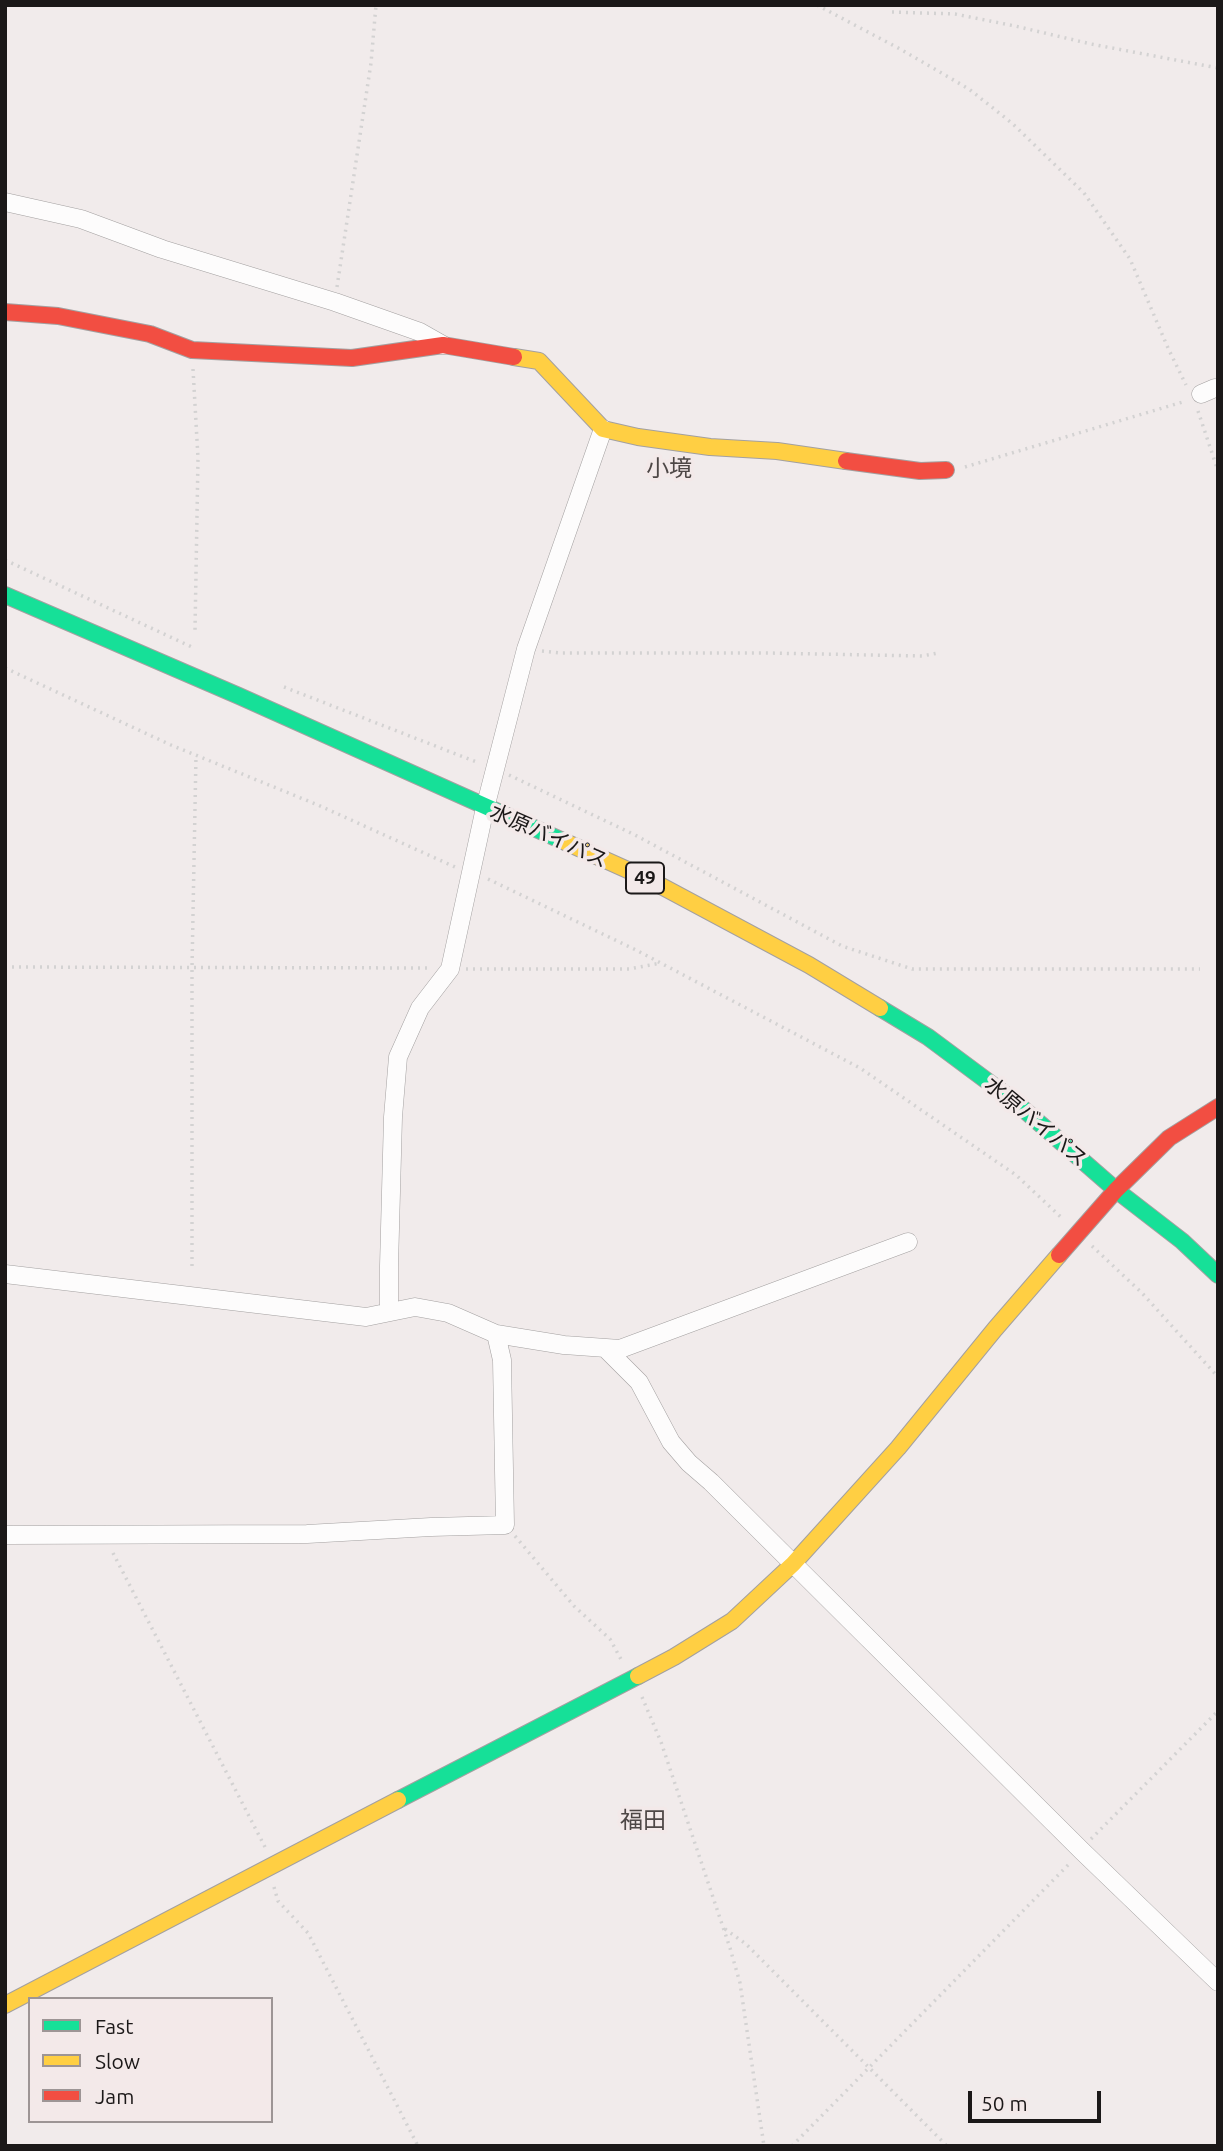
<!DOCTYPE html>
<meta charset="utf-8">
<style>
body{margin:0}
#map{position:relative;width:1223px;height:2151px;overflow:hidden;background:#f1ebeb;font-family:Ubuntu,sans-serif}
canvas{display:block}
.frame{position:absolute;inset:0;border:7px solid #1b1818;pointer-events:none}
.legend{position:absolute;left:28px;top:1997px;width:245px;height:126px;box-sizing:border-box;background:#f3e9e9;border:2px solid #9d9595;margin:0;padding:9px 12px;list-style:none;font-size:21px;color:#1b1818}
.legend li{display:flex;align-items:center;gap:14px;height:35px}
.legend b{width:35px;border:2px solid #9d9595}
.scale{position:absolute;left:968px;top:2091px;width:133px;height:32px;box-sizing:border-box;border:4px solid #1b1818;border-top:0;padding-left:9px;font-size:21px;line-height:24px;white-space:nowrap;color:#1b1818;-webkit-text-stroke:5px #f3e9e9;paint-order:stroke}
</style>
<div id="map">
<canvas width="1223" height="2151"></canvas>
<div class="frame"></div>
<ul class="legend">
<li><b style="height:9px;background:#16e098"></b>Fast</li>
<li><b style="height:9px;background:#ffcf43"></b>Slow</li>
<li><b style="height:9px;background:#f24e42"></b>Jam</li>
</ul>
<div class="scale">50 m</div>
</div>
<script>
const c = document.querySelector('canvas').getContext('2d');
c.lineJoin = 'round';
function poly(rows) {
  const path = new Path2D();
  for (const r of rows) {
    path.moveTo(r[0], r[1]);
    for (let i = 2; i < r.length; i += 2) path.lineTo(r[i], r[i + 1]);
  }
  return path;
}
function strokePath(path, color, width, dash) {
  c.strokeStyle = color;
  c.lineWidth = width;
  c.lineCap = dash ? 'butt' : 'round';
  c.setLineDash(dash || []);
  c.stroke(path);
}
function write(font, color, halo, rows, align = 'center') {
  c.font = font + ' Ubuntu,"Noto Sans JP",sans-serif';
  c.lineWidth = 7;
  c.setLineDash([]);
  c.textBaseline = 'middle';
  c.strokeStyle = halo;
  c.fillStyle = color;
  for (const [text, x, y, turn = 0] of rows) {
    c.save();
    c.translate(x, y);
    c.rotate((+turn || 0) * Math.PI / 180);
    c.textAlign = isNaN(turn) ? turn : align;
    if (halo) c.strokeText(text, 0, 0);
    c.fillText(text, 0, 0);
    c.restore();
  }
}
const street = poly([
 [5,202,81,219,162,249,335,302,420,332,443,345],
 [1201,394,1215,388],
 [5,1274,366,1317,415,1307,448,1313,496,1334,564,1345,620,1349,908,1242],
 [389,1312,389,1266,393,1117,398,1057,420,1008,450,969,485,808,526,649,603,429],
 [606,1349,639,1382,671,1442,689,1463,711,1482,1082,1851,1218,1982],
 [5,1535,307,1534,431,1527,505,1525,502,1360,496,1334]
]);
const fast = poly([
 [5,595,239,696,563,841],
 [880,1008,928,1037,1014,1101,1116,1190,1182,1241,1218,1275],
 [398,1800,638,1676]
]);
const slow = poly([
 [514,357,539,361,603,429,638,437,710,447,777,451,846,461],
 [563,841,650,880,809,965,880,1008],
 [638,1676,674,1657,732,1621,793,1564,898,1448,995,1329,1059,1255],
 [5,2005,398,1800]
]);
const jam = poly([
 [5,312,58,316,150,334,192,350,352,358,443,345,514,357],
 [846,461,920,471,946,470],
 [1059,1255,1116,1190,1169,1138,1218,1107]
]);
strokePath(street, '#a3a0a0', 19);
strokePath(fast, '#a3a0a0', 18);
strokePath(slow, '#a3a0a0', 18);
strokePath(jam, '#a3a0a0', 18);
strokePath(poly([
 [817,5,900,49,969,89,1013,124,1084,193,1130,259,1168,348,1186,385],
 [892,12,955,14,1015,26,1091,44,1218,68],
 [337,287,371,63,376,5],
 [193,369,198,458,195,631],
 [1198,411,1218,471],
 [965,467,1186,401],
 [5,560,194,648],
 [542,651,561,653,767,653,922,656,938,653],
 [5,668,171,745,318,805,455,867],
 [284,687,479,763],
 [509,775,635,835,842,946,912,969,1200,969],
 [488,879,636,950,860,1068,1016,1175,1063,1219],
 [5,967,430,968],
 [466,969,629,969,661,963],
 [1092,1246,1142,1293,1218,1377],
 [192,1266,192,968,196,755],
 [515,1536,574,1606,610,1639,623,1663],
 [113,1553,265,1847],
 [642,1697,661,1742,730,1948,740,1983,764,2146],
 [1091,1839,1218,1711],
 [274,1887,278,1901,308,1933,418,2146],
 [725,1929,746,1944,947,2146],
 [792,2146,1070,1863]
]), '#d3d2d2', 3.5, [2, 5]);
strokePath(street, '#fdfcfc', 18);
strokePath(fast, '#16e098', 16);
strokePath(slow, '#ffcf43', 16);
strokePath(jam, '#f24e42', 16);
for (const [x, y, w] of [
 [645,878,38]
]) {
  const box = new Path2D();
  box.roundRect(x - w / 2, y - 15.5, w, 31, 5);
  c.fillStyle = '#f3e9e9';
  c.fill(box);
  strokePath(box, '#1b1818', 2);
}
write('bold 19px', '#1b1818', null, [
 ["49",645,878]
]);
write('21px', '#1b1818', '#f3e9e9', [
 ["水原バイパス",549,836,24],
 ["水原バイパス",1036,1122,40]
]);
write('23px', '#4e4746', '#f3e9e9', [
 ["小境",669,468],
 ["福田",643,1820]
]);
</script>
